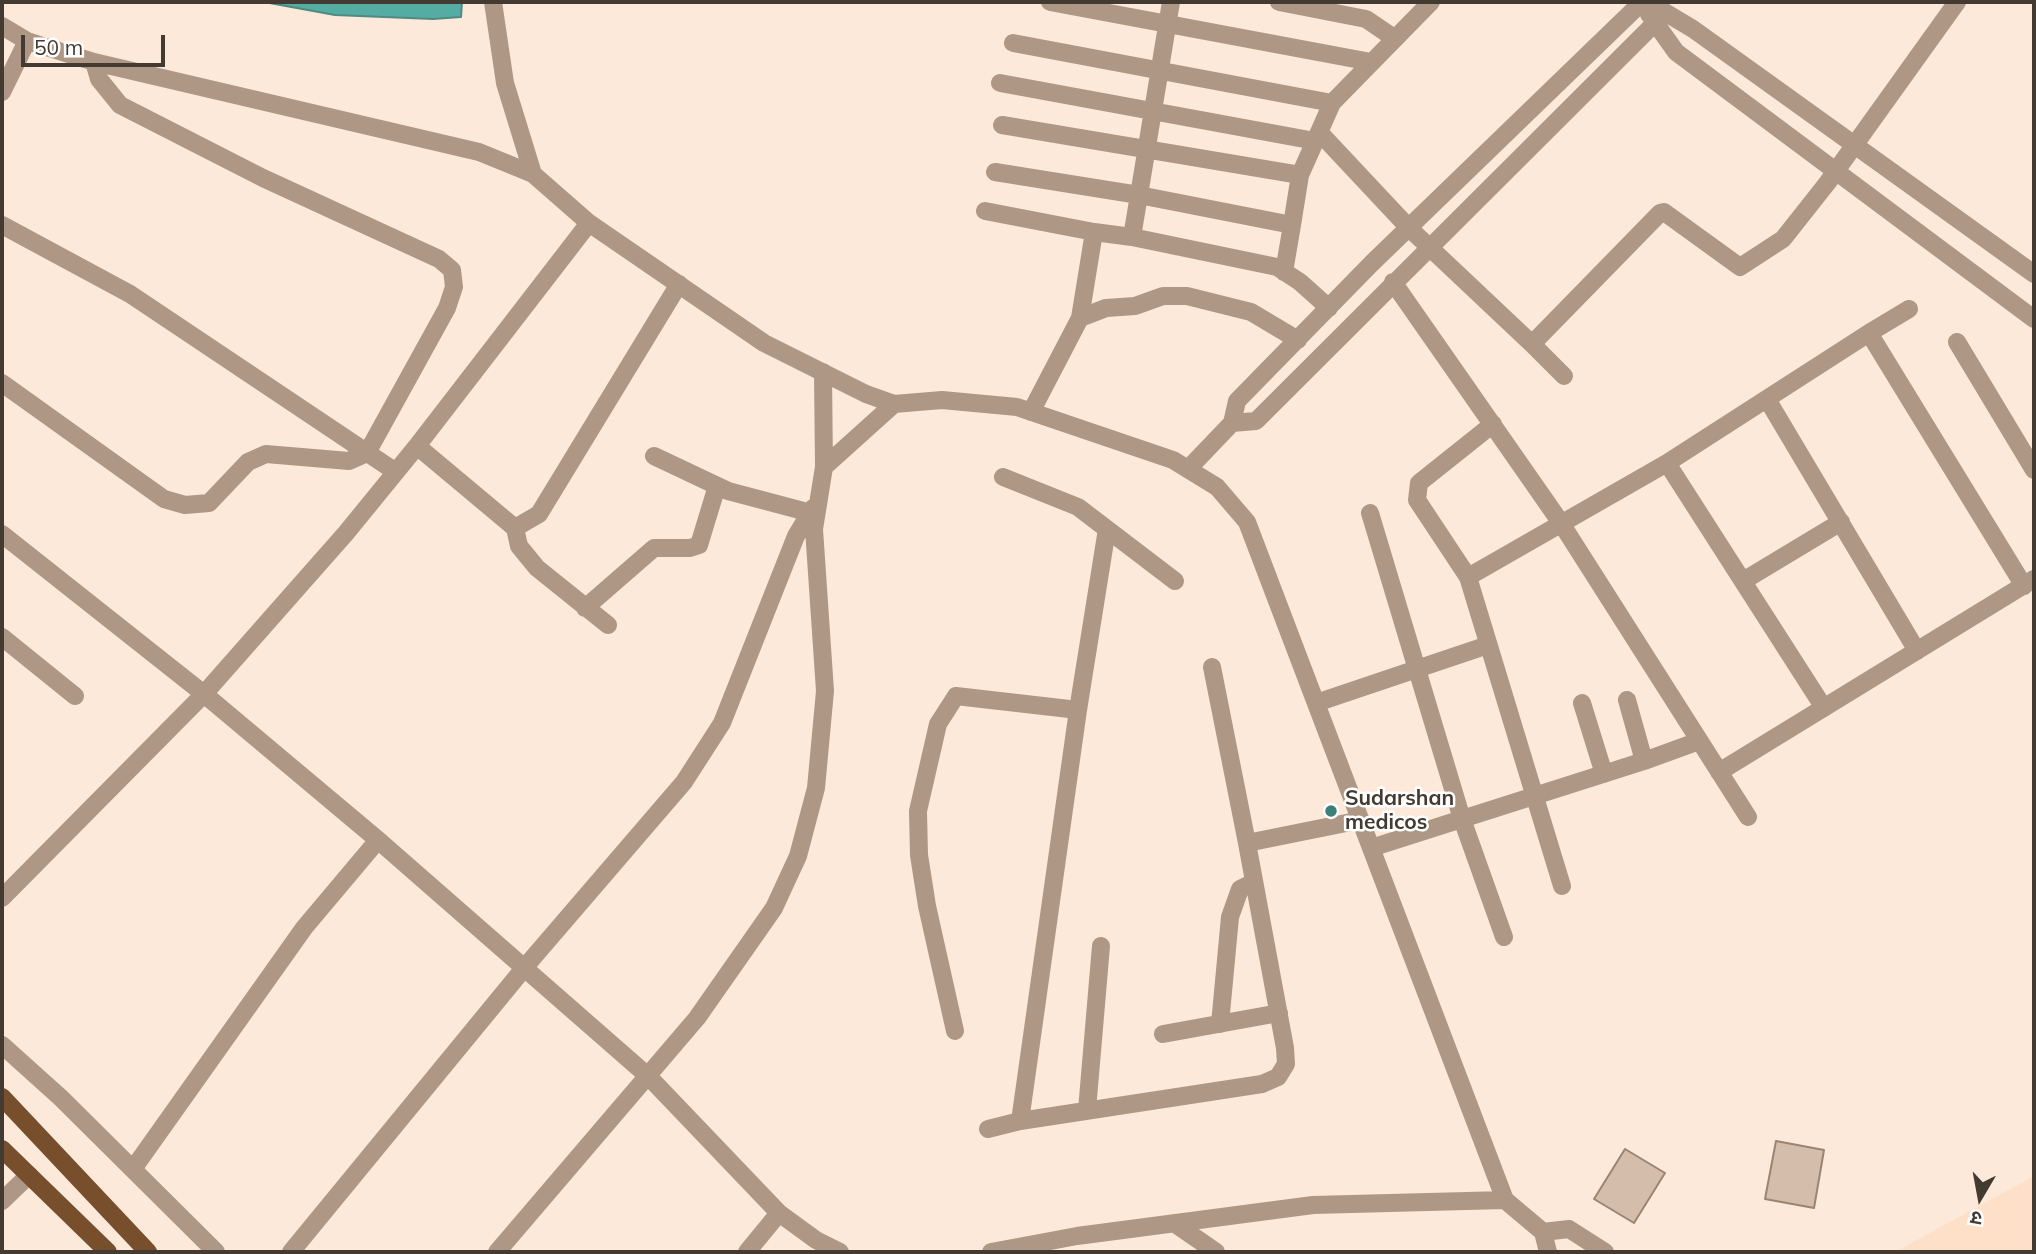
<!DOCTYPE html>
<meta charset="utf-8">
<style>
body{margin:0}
#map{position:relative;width:2036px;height:1254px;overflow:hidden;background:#fce9da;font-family:Mulish,"Noto Sans Devanagari",sans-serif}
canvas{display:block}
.frame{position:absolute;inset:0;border:4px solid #433a32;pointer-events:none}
.north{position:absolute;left:1945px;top:1163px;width:70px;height:70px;-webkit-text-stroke:5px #fff;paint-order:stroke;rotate:190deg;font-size:19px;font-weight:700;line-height:28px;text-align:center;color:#433a32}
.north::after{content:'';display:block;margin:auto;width:24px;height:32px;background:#433a32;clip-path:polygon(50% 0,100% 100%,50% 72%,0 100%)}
.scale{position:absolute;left:21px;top:35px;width:144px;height:32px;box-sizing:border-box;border:4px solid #433a32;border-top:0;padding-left:9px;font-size:21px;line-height:24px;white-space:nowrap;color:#433a32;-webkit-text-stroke:5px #fff;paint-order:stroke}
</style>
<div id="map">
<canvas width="2036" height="1254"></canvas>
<div class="frame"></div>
<div class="north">उ</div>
<div class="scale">50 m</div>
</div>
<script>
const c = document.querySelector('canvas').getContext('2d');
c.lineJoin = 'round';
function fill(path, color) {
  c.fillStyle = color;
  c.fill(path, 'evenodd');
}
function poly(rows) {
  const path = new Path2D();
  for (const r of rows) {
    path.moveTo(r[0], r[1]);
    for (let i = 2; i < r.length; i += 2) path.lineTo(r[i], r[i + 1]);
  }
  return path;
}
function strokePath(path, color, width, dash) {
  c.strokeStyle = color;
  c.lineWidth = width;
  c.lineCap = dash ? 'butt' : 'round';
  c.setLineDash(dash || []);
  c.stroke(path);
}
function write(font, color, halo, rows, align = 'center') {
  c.font = font + ' Mulish,sans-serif';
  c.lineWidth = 5;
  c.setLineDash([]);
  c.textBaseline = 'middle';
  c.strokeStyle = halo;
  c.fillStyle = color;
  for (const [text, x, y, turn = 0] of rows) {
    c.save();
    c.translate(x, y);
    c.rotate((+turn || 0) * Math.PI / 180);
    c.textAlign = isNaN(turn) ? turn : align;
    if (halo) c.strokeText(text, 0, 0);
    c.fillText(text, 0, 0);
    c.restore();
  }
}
fill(poly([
 [2034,1176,2034,1252,1895,1252]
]), '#fedfc7');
const water = poly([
 [264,2,462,2,461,17,433,19,335,15,264,2]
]);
fill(water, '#55aca3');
strokePath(water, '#508a81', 2);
const building = poly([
 [1776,1141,1824,1150,1814,1208,1765,1199,1776,1141],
 [1625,1149,1665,1173,1634,1223,1594,1199,1625,1149]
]);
fill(building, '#d5bdab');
strokePath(building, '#9a8473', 2);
strokePath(poly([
 [493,2,505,83,533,174],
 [1050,2,1371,62],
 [1171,2,1139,195,1292,225,1300,175,1332,103,1431,2],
 [1279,2,1366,19,1394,38],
 [1648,2,1693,29,2034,274],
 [1649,14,1676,52,2034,319],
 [2,26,27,41,94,62,479,152,533,174,589,223,764,343,866,394,894,404,942,400,1017,407,1173,460,1217,487,1247,522,1505,1200,1543,1232,1569,1229,1605,1252],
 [1013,43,1332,103],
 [1000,83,1315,141],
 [2,92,27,41],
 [1002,125,1300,175],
 [1319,132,1409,228,1532,344,1660,213,1664,212,1740,267,1783,239,1828,182,1957,2],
 [995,172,1139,195,1132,237,1094,232,1080,318],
 [985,211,1094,232],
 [2,225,130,294,396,472],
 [1132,237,1277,267,1300,282,1329,308],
 [1284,272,1292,225],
 [1393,282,1561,523,1748,817],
 [1869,333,1909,309],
 [1957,342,2034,470],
 [1532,344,1564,376],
 [2,383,164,499,185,505,209,503,248,462,266,454,349,461,367,453,447,308,454,287,452,270,439,259,263,178,120,105,99,79,94,62],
 [1767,399,1917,651],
 [1031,412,1080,318,1106,308,1135,306,1163,296,1187,296,1251,312,1298,340],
 [1232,423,1256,421,1655,23],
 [1493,424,1419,483,1417,500,1468,577,1562,886],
 [417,446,515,528,519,546,537,568,608,625],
 [654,456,728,491,811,513],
 [1667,463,1824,708],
 [824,467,894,404],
 [1188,469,1232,423,1237,401,1372,263,1641,3],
 [1003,477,1078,507,1175,581],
 [1370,513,1462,819,1504,937],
 [515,528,539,514,679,284],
 [2,534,204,694,378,840,649,1077,779,1213,816,1240,840,1252],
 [1468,577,1667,463,1869,333,2024,586],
 [1743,581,1841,522],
 [585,608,654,548,690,548,699,545,717,486],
 [2,637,75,696],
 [1212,667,1247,843],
 [1627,700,1644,761],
 [1316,703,1488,645],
 [1582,703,1604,774],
 [1719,772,2034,579],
 [1371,848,1644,761,1699,741],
 [2,898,204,694,346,533,417,446,589,223],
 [1220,1024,1230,917,1240,889,1254,882],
 [955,1031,927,906,919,855,918,811,938,724,956,696,1078,710,1107,529],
 [1163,1034,1279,1013],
 [2,1045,61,1098,216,1252],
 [1087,1110,1101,946],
 [1020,1121,1078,710],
 [988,1129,1020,1121,1262,1084,1278,1077,1286,1064,1285,1048,1247,843,1361,820],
 [133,1169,304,928,378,840],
 [2,1201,29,1175],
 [1174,1223,1216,1252],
 [1543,1232,1548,1252],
 [291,1252,525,967,684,782,722,723,796,536,813,508],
 [497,1252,697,1018,774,908,798,856,816,788,825,691,814,529,824,467,823,372],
 [747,1252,779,1213],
 [991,1252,1077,1236,1313,1205,1505,1200]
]), '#ae9784', 18);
strokePath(poly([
 [2,1097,148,1252],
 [2,1149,108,1252]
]), '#774f2d', 18);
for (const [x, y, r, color] of [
 [1331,811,7,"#3b817a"]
]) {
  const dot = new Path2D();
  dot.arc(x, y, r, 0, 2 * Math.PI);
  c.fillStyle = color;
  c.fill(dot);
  strokePath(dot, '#fff', 2.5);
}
write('bold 21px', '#433a32', '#fff', [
 ["Sudarshan",1345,799],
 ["medicos",1345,823]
], 'left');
</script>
